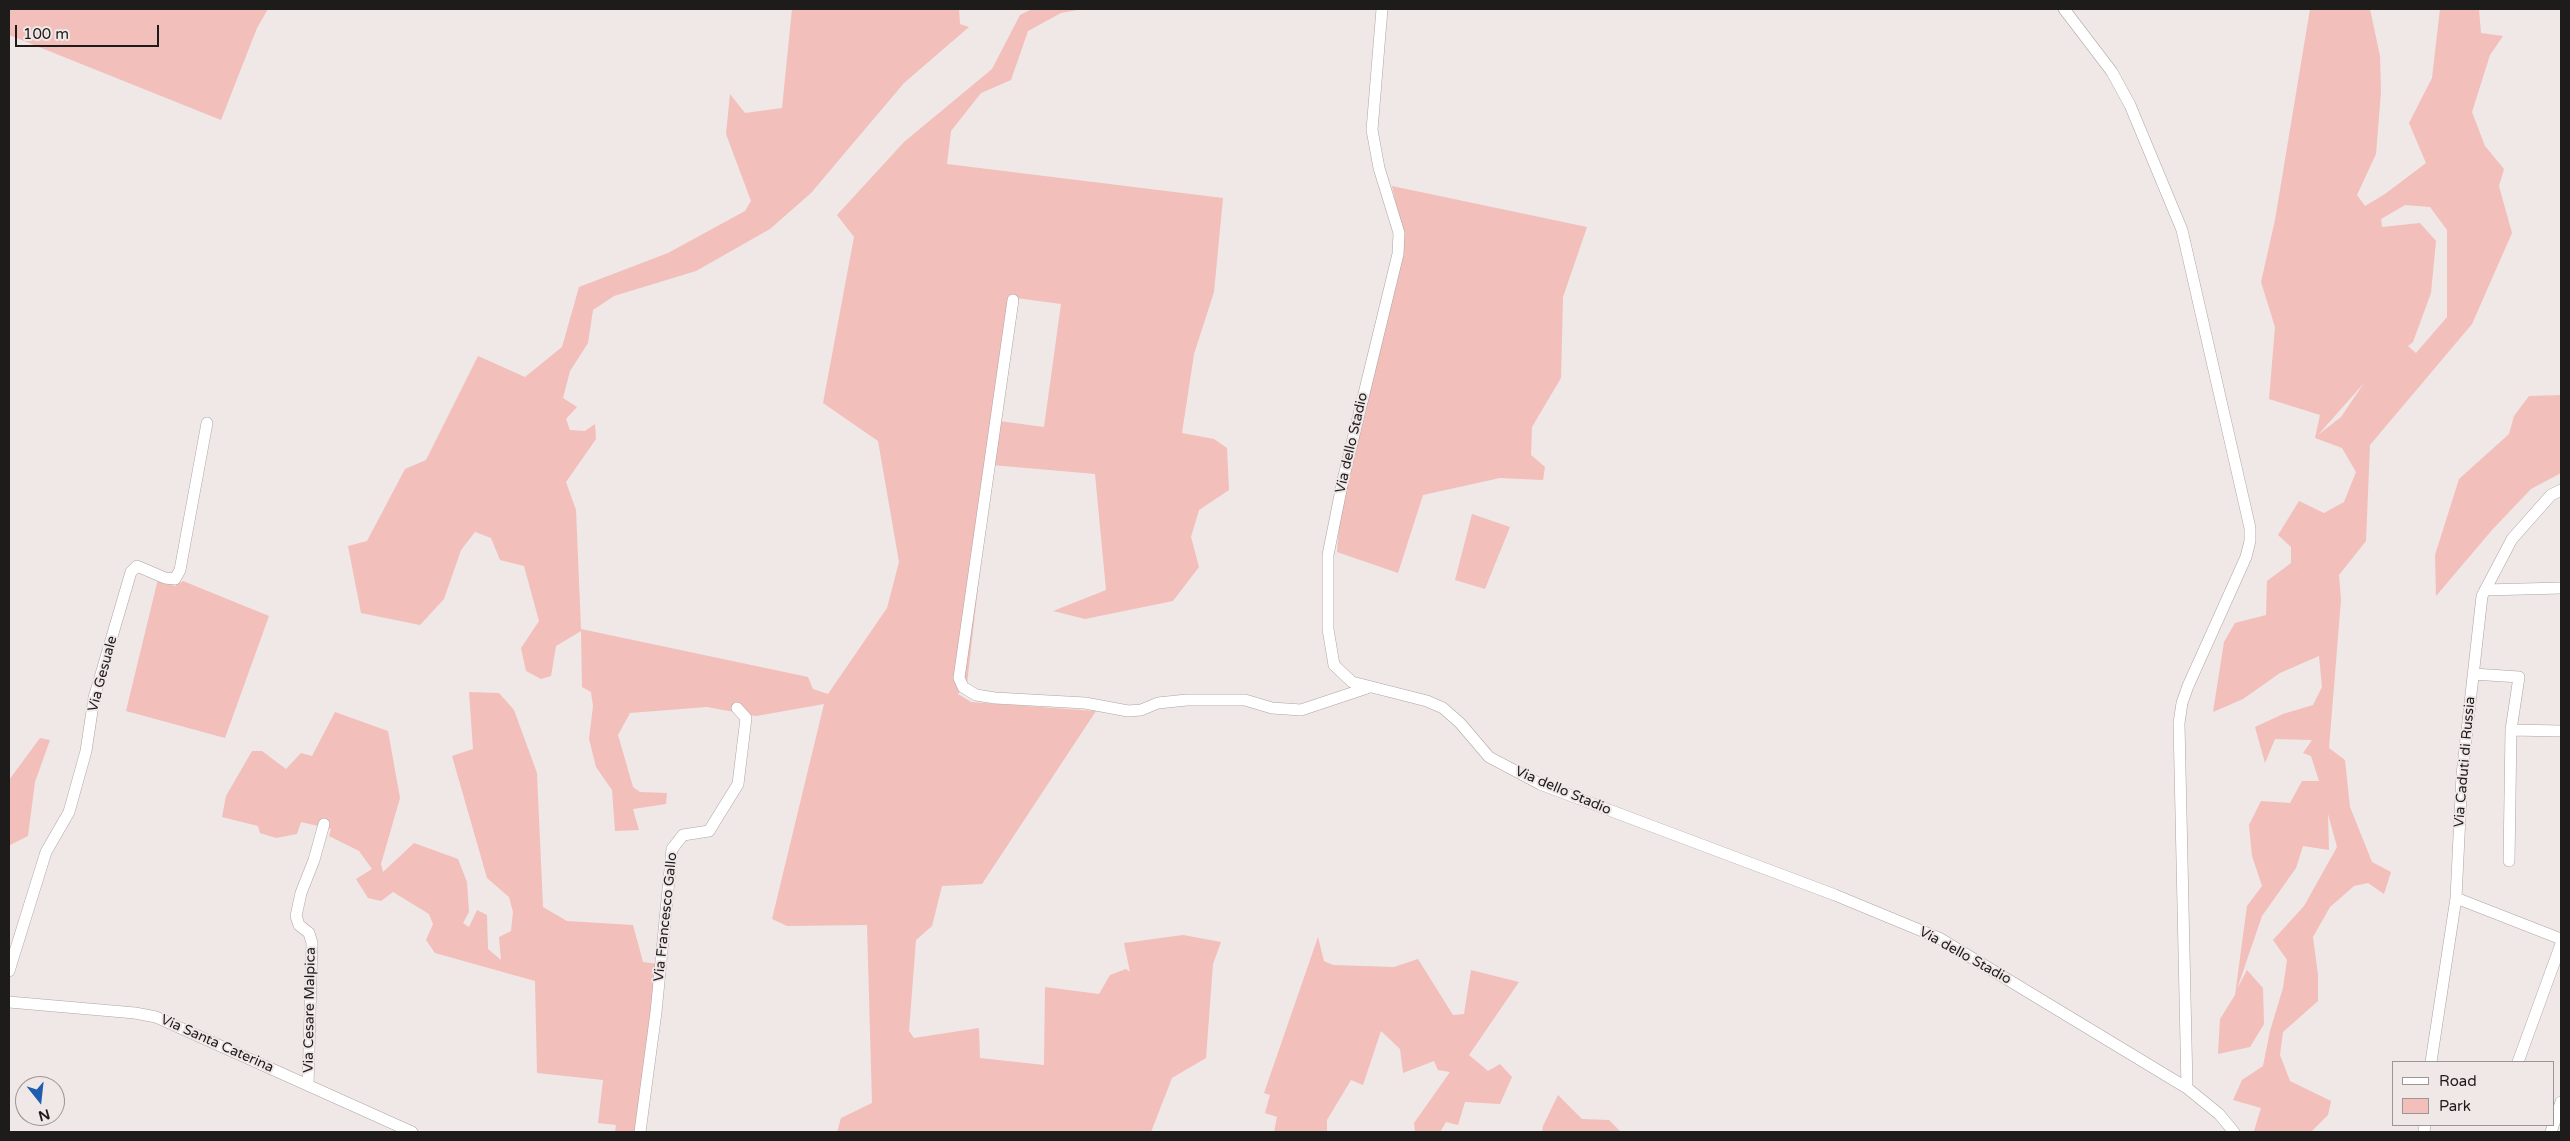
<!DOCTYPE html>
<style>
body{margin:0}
#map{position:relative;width:2570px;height:1141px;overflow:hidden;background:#f0e7e7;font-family:"Varela Round",sans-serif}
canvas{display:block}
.frame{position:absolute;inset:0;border:10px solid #1e1b1b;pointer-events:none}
.legend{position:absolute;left:2392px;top:1061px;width:162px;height:65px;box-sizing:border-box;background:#f0e7e7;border:1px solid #9c9595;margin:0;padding:6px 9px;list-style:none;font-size:15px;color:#1e1b1b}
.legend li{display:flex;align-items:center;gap:10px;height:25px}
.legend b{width:25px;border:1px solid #9c9595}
.north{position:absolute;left:15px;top:1076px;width:50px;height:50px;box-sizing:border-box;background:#f0e7e7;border:1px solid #9c9595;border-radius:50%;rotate:164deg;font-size:14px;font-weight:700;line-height:20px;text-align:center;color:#1e1b1b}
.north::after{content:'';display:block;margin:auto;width:18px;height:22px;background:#1f5eaf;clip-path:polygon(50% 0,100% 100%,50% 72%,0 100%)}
.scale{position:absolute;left:15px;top:25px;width:144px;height:22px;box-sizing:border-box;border:2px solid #1e1b1b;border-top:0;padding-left:6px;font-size:15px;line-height:18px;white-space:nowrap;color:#1e1b1b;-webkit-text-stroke:4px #f0e7e7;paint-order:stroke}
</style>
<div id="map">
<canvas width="2570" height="1141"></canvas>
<div class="frame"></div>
<ul class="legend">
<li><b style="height:6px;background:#fff"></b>Road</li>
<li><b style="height:14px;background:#f2bfbb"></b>Park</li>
</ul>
<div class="north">N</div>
<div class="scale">100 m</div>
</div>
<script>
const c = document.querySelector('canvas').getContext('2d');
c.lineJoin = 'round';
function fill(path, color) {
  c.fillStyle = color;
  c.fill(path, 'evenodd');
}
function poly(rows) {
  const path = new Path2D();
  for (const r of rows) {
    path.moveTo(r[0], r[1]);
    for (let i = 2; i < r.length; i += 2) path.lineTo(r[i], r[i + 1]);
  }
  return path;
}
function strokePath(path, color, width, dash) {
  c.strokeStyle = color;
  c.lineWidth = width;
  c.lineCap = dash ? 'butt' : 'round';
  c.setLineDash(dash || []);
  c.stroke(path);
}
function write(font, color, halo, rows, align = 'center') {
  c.font = font + ' "Varela Round",sans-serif';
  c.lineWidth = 4;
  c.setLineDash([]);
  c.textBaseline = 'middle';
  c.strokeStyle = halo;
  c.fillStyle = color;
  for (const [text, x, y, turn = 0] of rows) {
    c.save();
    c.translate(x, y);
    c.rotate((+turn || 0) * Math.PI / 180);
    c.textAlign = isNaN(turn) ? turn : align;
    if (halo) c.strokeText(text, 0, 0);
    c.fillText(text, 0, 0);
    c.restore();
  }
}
fill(poly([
 [9,9,268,9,257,28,221,120,9,35],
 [792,9,959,9,960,24,969,27,904,83,811,193,770,229,696,271,614,296,593,310,588,343,570,371,563,398,577,407,566,419,570,430,585,431,595,424,596,439,566,482,576,510,581,629,808,677,813,689,828,694,887,608,899,562,878,441,823,403,854,237,837,215,904,142,992,69,1020,15,1032,9,1083,9,1061,13,1028,31,1011,80,981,93,951,131,947,164,1223,198,1214,292,1194,354,1182,433,1214,439,1227,448,1229,490,1199,510,1191,537,1199,567,1173,601,1085,619,1053,611,1106,590,1095,474,992,465,967,684,958,694,971,702,1096,711,982,884,942,886,932,926,916,940,909,1031,914,1038,979,1028,980,1058,1044,1065,1045,987,1099,994,1110,975,1126,969,1130,972,1124,943,1183,935,1221,942,1213,964,1206,1058,1172,1078,1151,1132,837,1132,841,1118,872,1103,867,925,787,926,772,919,824,704,756,716,707,707,630,713,618,735,633,787,640,792,667,793,666,804,633,809,639,830,615,831,612,790,596,767,589,739,593,706,591,692,582,687,581,631,556,646,551,676,541,679,526,671,521,648,539,621,524,566,500,560,491,538,475,532,461,550,444,599,420,625,361,613,348,546,367,541,405,469,426,460,478,356,525,377,562,347,579,287,668,253,745,211,751,201,726,134,730,94,745,113,782,108],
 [1016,298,1061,304,1044,427,999,421],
 [2310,9,2370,9,2380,56,2381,92,2376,154,2357,195,2365,206,2385,194,2426,163,2409,123,2432,78,2440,9,2479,9,2481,33,2503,36,2490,55,2472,112,2485,146,2504,169,2499,186,2512,233,2472,324,2370,445,2366,541,2339,575,2341,600,2329,748,2345,760,2350,807,2372,862,2391,872,2384,894,2368,883,2354,886,2330,907,2313,937,2318,975,2318,1001,2283,1032,2280,1055,2290,1081,2331,1101,2328,1115,2311,1132,2258,1132,2254,1131,2261,1108,2233,1100,2242,1080,2263,1066,2270,1031,2283,988,2287,960,2273,940,2304,906,2337,847,2328,814,2329,850,2303,846,2296,868,2262,916,2237,989,2247,970,2263,988,2264,1024,2250,1047,2218,1054,2220,1019,2235,995,2247,906,2262,886,2252,856,2249,825,2261,801,2290,803,2302,781,2319,781,2311,756,2303,753,2312,740,2275,739,2265,763,2255,727,2283,714,2313,705,2322,687,2319,656,2280,673,2243,699,2213,712,2224,642,2235,623,2266,615,2267,581,2291,563,2291,547,2278,535,2299,501,2324,513,2344,502,2356,472,2342,448,2315,438,2320,415,2269,399,2275,327,2261,282,2275,220],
 [2405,205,2430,207,2447,230,2447,317,2416,353,2408,346,2413,342,2431,293,2436,241,2420,223,2382,227,2381,219],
 [2364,383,2341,417,2318,435],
 [1392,186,1587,227,1563,297,1561,378,1532,427,1531,455,1545,467,1543,480,1500,478,1423,495,1398,573,1337,552,1341,503,1404,242],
 [2561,395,2561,473,2531,489,2492,530,2436,596,2435,555,2459,479,2509,434,2514,416,2529,396],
 [1472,514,1510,527,1485,589,1455,580],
 [158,579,175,586,183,581,269,616,225,738,126,711],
 [469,692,499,693,514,710,537,773,543,907,567,921,633,925,643,962,659,964,637,1132,615,1132,616,1125,598,1123,603,1080,537,1073,535,981,435,953,426,940,433,924,429,914,393,892,381,901,368,898,356,879,372,869,359,851,329,836,331,829,301,822,297,834,276,838,260,833,258,826,222,817,226,796,252,751,262,751,286,769,301,753,312,756,335,712,388,731,400,798,381,864,383,872,414,843,458,859,467,882,469,912,463,923,469,927,477,910,487,915,488,949,501,960,499,937,511,931,513,912,509,897,487,878,452,756,473,749],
 [40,738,50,740,35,782,28,836,10,845,9,851,9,780],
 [1318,937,1324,961,1333,965,1394,967,1418,959,1453,1015,1464,1014,1471,970,1519,982,1469,1055,1488,1071,1500,1064,1512,1077,1500,1104,1465,1102,1458,1125,1446,1122,1440,1132,1415,1132,1414,1123,1450,1072,1438,1070,1434,1061,1403,1073,1400,1049,1381,1031,1363,1085,1351,1080,1327,1120,1327,1132,1274,1132,1277,1117,1265,1113,1270,1095,1264,1093],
 [1558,1095,1582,1119,1609,1120,1621,1132,1542,1132,1543,1126]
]), '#f2bfbb');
const minor = poly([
 [1382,9,1372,130,1379,168,1399,233,1398,254,1343,480,1328,555,1328,629,1334,665,1352,682,1427,701,1443,708,1460,723,1489,757,1540,784,1835,895,1939,938,2187,1088,2219,1114,2234,1132],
 [2064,9,2112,72,2130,105,2182,230,2250,528,2250,541,2246,557,2188,686,2182,703,2179,723,2187,1088],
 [1013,300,959,678,963,687,976,695,995,698,1085,703,1128,711,1141,710,1158,703,1187,700,1245,700,1272,708,1301,710,1367,688],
 [2485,590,2561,588],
 [2473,674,2519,677,2511,730,2509,861],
 [2511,730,2561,731],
 [2456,898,2561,939],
 [9,971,46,852,69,812,86,751,94,698,131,572,137,566,165,578,175,579,180,570,207,423],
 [9,1002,135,1013,156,1017,412,1132],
 [2431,1062,2456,898,2462,775,2482,596,2512,539,2551,495,2561,490],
 [2518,1062,2561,944],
 [308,1085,312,943,309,933,299,925,296,916,301,893,314,860,324,824],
 [640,1132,656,1012,672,849,683,835,709,831,738,784,746,718,737,708],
 [2424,1132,2425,1125],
 [2551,1132,2561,1102]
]);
strokePath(minor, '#ada5a4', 12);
strokePath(minor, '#fff', 11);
write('14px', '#1e1b1b', '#f0e7e7', [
 ["Via dello Stadio",1352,443,-77],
 ["Via Gesuale",103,674,-75],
 ["Via Caduti di Russia",2465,762,-85],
 ["Via dello Stadio",1563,791,23],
 ["Via Francesco Gallo",666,917,-84],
 ["Via dello Stadio",1965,956,29],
 ["Via Cesare Malpica",310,1010,-89],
 ["Via Santa Caterina",217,1044,24]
]);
</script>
